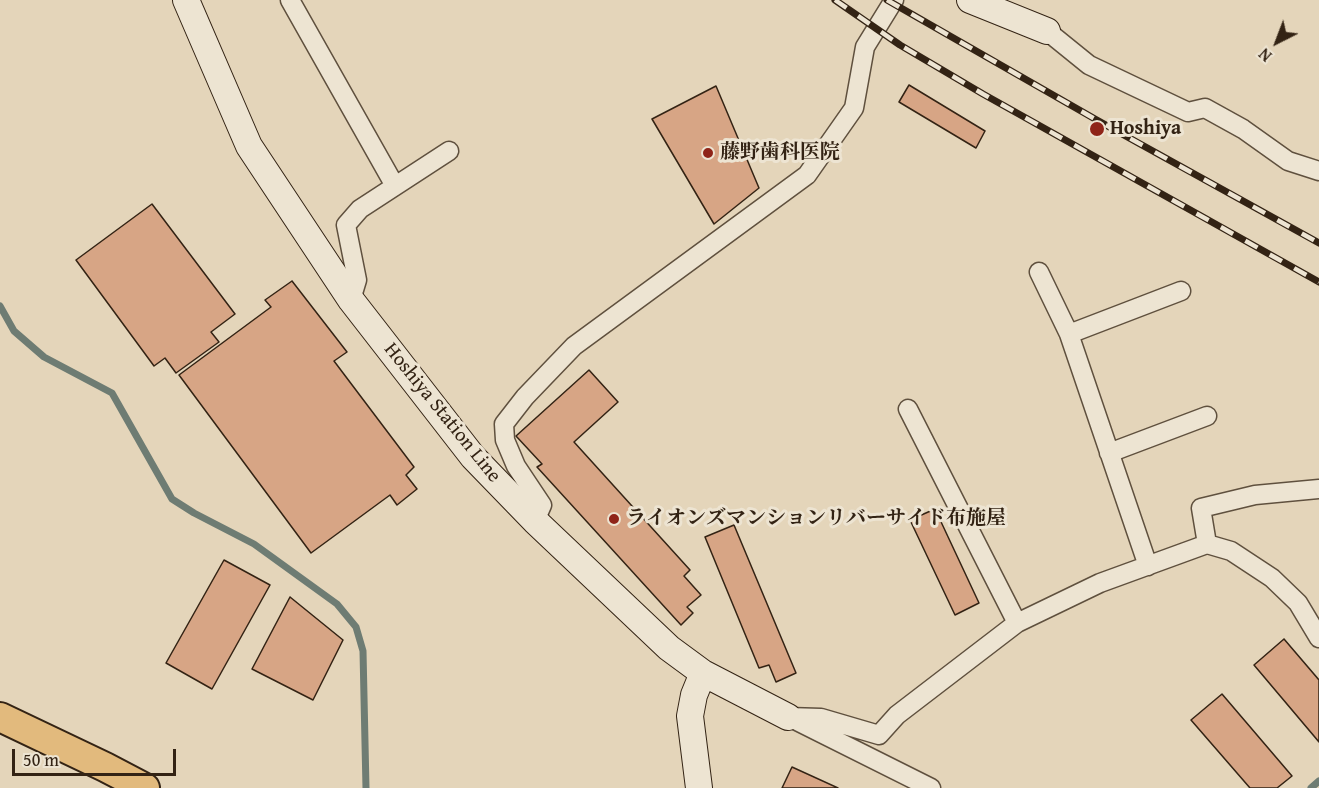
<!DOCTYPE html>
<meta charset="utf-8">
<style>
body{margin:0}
#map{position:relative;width:1319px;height:788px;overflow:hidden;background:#e4d5ba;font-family:"Gentium Book Plus",serif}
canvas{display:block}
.north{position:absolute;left:1247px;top:12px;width:60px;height:60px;-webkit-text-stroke:4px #ede4d2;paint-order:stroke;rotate:222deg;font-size:16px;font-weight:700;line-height:24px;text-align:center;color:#332314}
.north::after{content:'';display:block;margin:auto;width:21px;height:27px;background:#332314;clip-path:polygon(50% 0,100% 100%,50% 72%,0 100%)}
.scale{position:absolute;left:12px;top:749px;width:164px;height:27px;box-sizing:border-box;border:3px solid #332314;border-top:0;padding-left:8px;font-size:18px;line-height:21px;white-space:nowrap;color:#332314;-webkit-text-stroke:4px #ede4d2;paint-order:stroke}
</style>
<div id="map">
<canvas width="1319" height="788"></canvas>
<div class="north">N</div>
<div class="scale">50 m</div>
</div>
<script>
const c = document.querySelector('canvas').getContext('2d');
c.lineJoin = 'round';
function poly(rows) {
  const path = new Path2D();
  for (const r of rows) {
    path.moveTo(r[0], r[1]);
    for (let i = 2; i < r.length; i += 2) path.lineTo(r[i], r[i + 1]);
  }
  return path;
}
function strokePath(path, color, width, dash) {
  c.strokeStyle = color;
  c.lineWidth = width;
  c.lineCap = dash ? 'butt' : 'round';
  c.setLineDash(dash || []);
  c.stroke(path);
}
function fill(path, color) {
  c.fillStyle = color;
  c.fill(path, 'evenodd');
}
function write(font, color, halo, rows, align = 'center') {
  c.font = font + ' "Gentium Book Plus","Noto Serif JP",serif';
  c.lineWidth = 6;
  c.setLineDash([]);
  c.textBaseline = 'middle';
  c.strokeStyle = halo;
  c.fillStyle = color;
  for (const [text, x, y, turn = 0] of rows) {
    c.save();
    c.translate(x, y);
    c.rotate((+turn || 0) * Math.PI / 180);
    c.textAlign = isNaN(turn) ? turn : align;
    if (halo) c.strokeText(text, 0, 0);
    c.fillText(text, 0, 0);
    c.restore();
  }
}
strokePath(poly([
 [0,306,14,331,44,357,112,393,172,499,194,513,254,544,337,604,356,627,363,651,366,788],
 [1311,788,1319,781]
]), '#6e7c73', 7);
const building = poly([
 [909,85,985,131,976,148,899,102,909,85],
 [716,86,759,188,714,224,652,119,716,86],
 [152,204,235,314,211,332,219,342,176,373,165,358,154,366,76,260,152,204],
 [292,281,347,352,334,361,414,467,406,475,417,489,397,505,390,495,311,553,179,375,271,307,265,300,292,281],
 [589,370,618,402,574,442,690,570,684,576,701,595,687,607,693,613,681,625,537,467,542,464,516,436,589,370],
 [935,509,979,603,955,615,910,520,935,509],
 [734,525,796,673,776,682,769,665,759,668,705,537,734,525],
 [224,560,270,585,212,689,166,663,224,560],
 [290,597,343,640,313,700,252,669,290,597],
 [1284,639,1319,680,1319,742,1254,665,1284,639],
 [1222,694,1292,776,1277,788,1250,788,1191,720,1222,694],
 [792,767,838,788,782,788,792,767]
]);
fill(building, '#d7a585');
strokePath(building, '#332314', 1.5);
const street = poly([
 [290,0,395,186],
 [1047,31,1089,65,1188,112,1205,108,1243,129,1288,161,1319,171],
 [1039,272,1069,334,1148,566],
 [351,300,357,280,346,225,360,209,449,151],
 [1069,334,1181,291],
 [908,409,1017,623],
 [1109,453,1207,416],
 [535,521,542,505,516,466,505,440,504,424,525,397,574,346,807,175,854,108,865,47,894,0],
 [1207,544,1201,508,1255,495,1319,489],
 [788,717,821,718,879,735,897,715,1017,623,1100,583,1207,544,1231,551,1272,578,1298,603,1319,638],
 [793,719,931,788]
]);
const secondary = poly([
 [186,0,249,146,351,300,473,457,535,521,669,648,703,673,788,717],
 [970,0,1047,31],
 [699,788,690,716,694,695,703,673]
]);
const primary = poly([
 [0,717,105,767,145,788]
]);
strokePath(street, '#5f503e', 21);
strokePath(secondary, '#332314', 28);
strokePath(primary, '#332314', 32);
strokePath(street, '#ede4d2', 18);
strokePath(secondary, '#ede4d2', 26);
strokePath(primary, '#e2ba7d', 28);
const rail = poly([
 [835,0,900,45,983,94,1319,282],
 [887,0,1095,119,1319,243]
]);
strokePath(rail, '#332314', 7);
strokePath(rail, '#ede4d2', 4.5, [14]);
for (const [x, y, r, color] of [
 [1097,129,8,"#8f2418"],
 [708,153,6,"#8f2418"],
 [614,519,6,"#8f2418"]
]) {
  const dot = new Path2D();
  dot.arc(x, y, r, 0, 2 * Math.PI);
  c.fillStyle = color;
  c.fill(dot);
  strokePath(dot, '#ede4d2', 2);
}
write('bold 20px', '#332314', '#ede4d2', [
 ["Hoshiya",1110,129],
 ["藤野歯科医院",720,153],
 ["ライオンズマンションリバーサイド布施屋",626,519]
], 'left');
write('20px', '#332314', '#ede4d2', [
 ["Hoshiya Station Line",442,413,51]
]);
</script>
